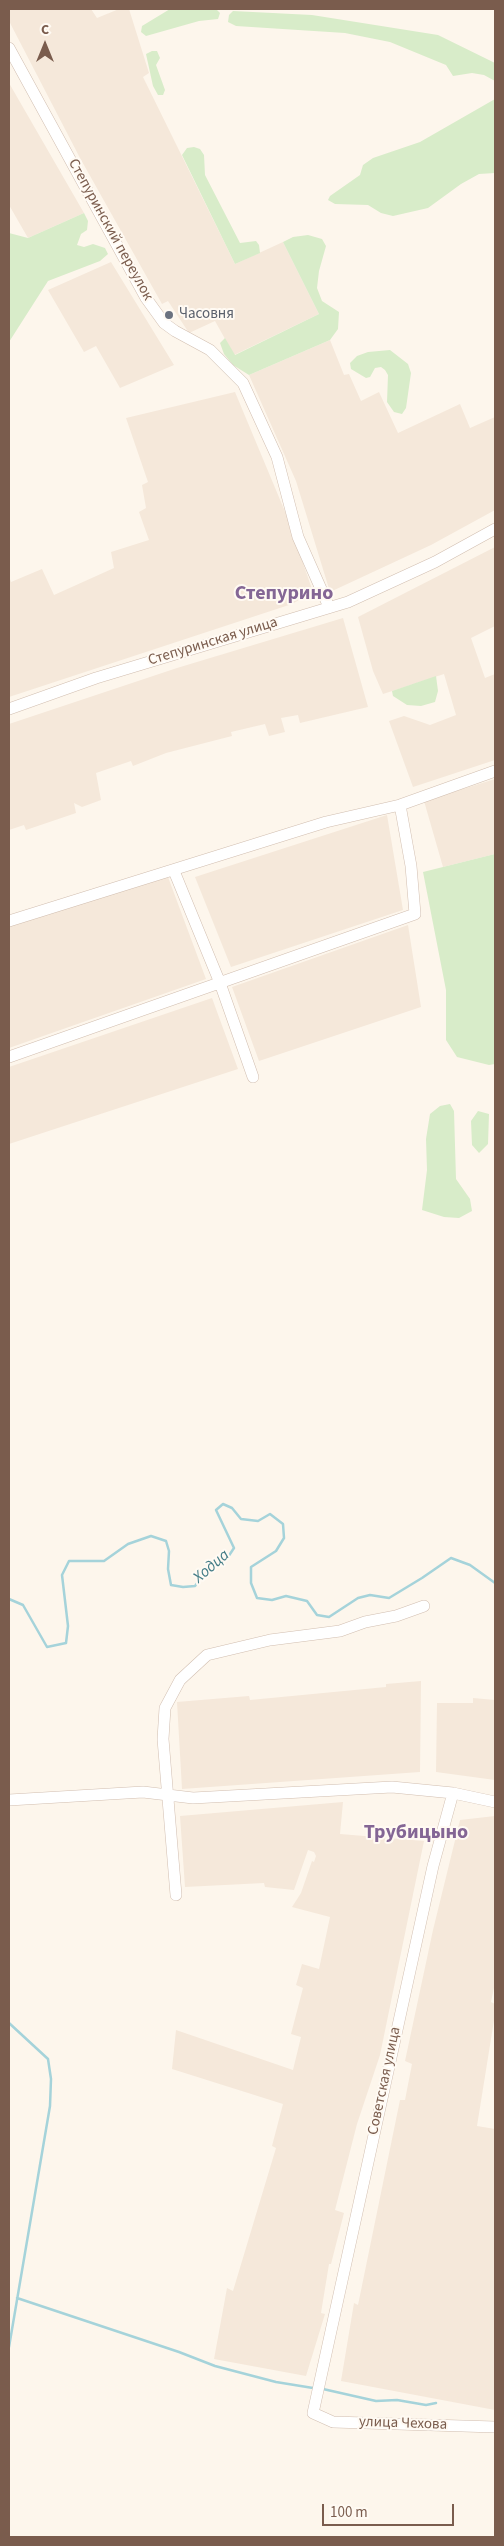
<!DOCTYPE html>
<meta charset="utf-8">
<style>
body{margin:0}
#map{position:relative;width:504px;height:2546px;overflow:hidden;background:#fdf6ec;font-family:"Source Sans 3",sans-serif}
canvas{display:block}
.frame{position:absolute;inset:0;border:10px solid #7a5c4d;pointer-events:none}
.north{position:absolute;left:20px;top:20px;width:50px;height:50px;-webkit-text-stroke:4px #fffaf3;paint-order:stroke;rotate:0deg;font-size:14px;font-weight:700;line-height:20px;text-align:center;color:#7a5c4d}
.north::after{content:'';display:block;margin:auto;width:18px;height:22px;background:#7a5c4d;clip-path:polygon(50% 0,100% 100%,50% 72%,0 100%)}
.scale{position:absolute;left:322px;top:2504px;width:132px;height:22px;box-sizing:border-box;border:2px solid #7a5c4d;border-top:0;padding-left:6px;font-size:15px;line-height:18px;white-space:nowrap;color:#7a5c4d;-webkit-text-stroke:4px #fffaf3;paint-order:stroke}
</style>
<div id="map">
<canvas width="504" height="2546"></canvas>
<div class="frame"></div>
<div class="north">С</div>
<div class="scale">100 m</div>
</div>
<script>
const c = document.querySelector('canvas').getContext('2d');
c.lineJoin = 'round';
function fill(path, color) {
  c.fillStyle = color;
  c.fill(path, 'evenodd');
}
function poly(rows) {
  const path = new Path2D();
  for (const r of rows) {
    path.moveTo(r[0], r[1]);
    for (let i = 2; i < r.length; i += 2) path.lineTo(r[i], r[i + 1]);
  }
  return path;
}
function strokePath(path, color, width, dash) {
  c.strokeStyle = color;
  c.lineWidth = width;
  c.lineCap = dash ? 'butt' : 'round';
  c.setLineDash(dash || []);
  c.stroke(path);
}
function write(font, color, halo, rows, align = 'center') {
  c.font = font + ' "Source Sans 3",sans-serif';
  c.lineWidth = 4;
  c.setLineDash([]);
  c.textBaseline = 'middle';
  c.strokeStyle = halo;
  c.fillStyle = color;
  for (const [text, x, y, turn = 0] of rows) {
    c.save();
    c.translate(x, y);
    c.rotate((+turn || 0) * Math.PI / 180);
    c.textAlign = isNaN(turn) ? turn : align;
    if (halo) c.strokeText(text, 0, 0);
    c.fillText(text, 0, 0);
    c.restore();
  }
}
fill(poly([
 [9,9,91,9,97,18,119,9,129,9,149,73,143,77,235,264,283,242,319,314,234,355,215,321,189,333,168,301,162,304,80,158,9,21],
 [9,83,84,213,28,238,9,205],
 [111,262,174,365,120,388,96,346,84,352,48,290],
 [330,340,344,375,349,374,361,401,379,392,398,433,460,404,470,428,495,417,495,510,431,545,330,592,296,481,249,375],
 [235,392,286,514,313,592,292,604,9,697,9,576,11,582,42,569,54,595,114,568,111,552,149,540,139,512,146,508,142,485,148,482,126,418],
 [495,547,495,626,471,638,485,678,495,674,495,760,413,787,389,721,404,716,430,725,456,715,444,674,383,694,373,671,358,617],
 [343,618,368,707,300,723,298,715,281,718,285,732,269,736,265,724,231,732,232,736,166,753,133,766,131,761,96,773,101,800,82,807,74,803,76,813,26,830,24,825,9,830,9,724,177,668],
 [495,779,495,854,443,867,424,801],
 [387,815,403,910,231,967,195,877],
 [168,877,206,979,9,1048,9,926],
 [408,925,421,1007,259,1061,232,987],
 [212,998,238,1069,9,1144,9,1067],
 [421,1681,420,1772,182,1789,177,1702,249,1696,250,1700,386,1687,386,1684],
 [473,1698,495,1700,495,1780,436,1772,437,1703,473,1703],
 [343,1802,340,1834,424,1841,380,2055,357,2124,335,2210,344,2213,331,2264,329,2264,321,2313,325,2314,306,2376,214,2359,227,2288,233,2291,276,2148,272,2146,283,2104,172,2069,176,2030,293,2070,301,2037,291,2034,303,1988,296,1985,302,1964,319,1969,330,1917,292,1907,301,1893,312,1861,314,1862,316,1856,314,1852,308,1850,294,1890,265,1887,264,1883,185,1887,180,1816],
 [495,1816,495,1983,491,2002,495,2004,495,2014,477,2126,495,2129,495,2410,341,2381,354,2303,358,2305,400,2100,405,2100,412,2064,405,2061,433,1930,460,1820]
]), '#f5e8da');
fill(poly([
 [170,9,216,9,220,13,218,19,199,21,146,36,141,32,142,26],
 [233,11,312,15,438,35,495,63,495,81,484,75,472,73,453,76,446,65,390,42,345,33,236,26,228,22,229,15],
 [152,51,157,51,160,58,156,65,165,90,163,95,158,95,153,86,146,54],
 [495,99,495,173,479,174,461,184,428,208,393,216,381,213,368,205,335,204,328,200,330,196,360,175,363,165,373,158,420,142],
 [194,147,200,149,204,155,205,175,240,243,256,241,259,245,260,253,235,264,182,155,187,148],
 [84,213,88,221,87,230,81,234,77,245,84,247,93,244,105,248,108,254,100,261,48,281,9,342,9,233,28,238],
 [308,235,322,239,326,246,319,271,317,288,322,301,339,312,338,329,330,340,249,375,233,365,224,354,220,343,225,338,235,355,319,314,283,242,293,237],
 [390,350,408,364,411,373,406,408,402,414,394,412,387,402,388,375,385,370,381,367,375,368,370,377,366,378,351,369,350,363,357,356,368,352],
 [436,676,438,691,435,702,421,706,407,705,393,696,392,691],
 [495,854,495,1064,489,1065,457,1057,446,1040,446,990,423,872],
 [450,1104,454,1111,456,1179,470,1199,472,1211,459,1218,444,1217,422,1210,427,1170,426,1139,430,1114,440,1106],
 [478,1111,489,1114,488,1144,479,1153,472,1145,471,1121]
]), '#d8ecc9');
strokePath(poly([
 [9,1599,23,1605,47,1647,66,1643,68,1626,62,1575,69,1561,104,1561,128,1544,151,1536,166,1541,169,1551,168,1569,171,1585,183,1587,195,1586,204,1574,228,1557,234,1548,216,1510,223,1504,232,1508,241,1519,258,1521,270,1514,283,1524,284,1538,276,1551,251,1567,251,1583,257,1598,272,1600,286,1596,307,1601,317,1615,329,1617,358,1598,370,1595,389,1598,422,1578,451,1558,470,1565,495,1583],
 [9,2023,48,2059,51,2079,50,2106,9,2347],
 [17,2298,179,2352,215,2366,276,2382,313,2388],
 [323,2389,376,2401,397,2400,426,2405,436,2403]
]), '#a5d3da', 2.5);
const minor = poly([
 [9,48,146,298,164,323,175,331,210,350,243,383,277,457,298,537,329,607],
 [9,709,96,678,348,602,435,562,495,529],
 [174,871,220,983,253,1077],
 [9,921,326,822,400,805,495,771],
 [9,1057,415,914,411,866,400,805],
 [9,1800,143,1792,193,1798,392,1787,453,1793],
 [495,1802,453,1793,433,1866,313,2413,333,2422,495,2427],
 [176,1895,163,1739,165,1708,180,1680,207,1655,270,1640,340,1631,365,1622,396,1616,424,1606]
]);
strokePath(minor, '#d1beb0', 12);
strokePath(minor, '#fff', 11);
for (const [x, y, r, color] of [
 [169,315,5,"#6b7280"]
]) {
  const dot = new Path2D();
  dot.arc(x, y, r, 0, 2 * Math.PI);
  c.fillStyle = color;
  c.fill(dot);
  strokePath(dot, '#fffaf3', 2);
}
write('15px', '#7a5c4d', '#fffaf3', [
 ["Степуринский переулок",110,230,61],
 ["Степуринская улица",213,642,-17],
 ["Советская улица",385,2081,-78],
 ["улица Чехова",403,2424,2]
]);
write('15px', '#5b616d', '#fffaf3', [
 ["Часовня",179,315]
], 'left');
write('italic 16px', '#437c86', '#fffaf3', [
 ["Ходца",212,1567,-41]
]);
write('bold 20px', '#846695', '#fffaf3', [
 ["Степурино",284,595],
 ["Трубицыно",416,1834]
]);
</script>
